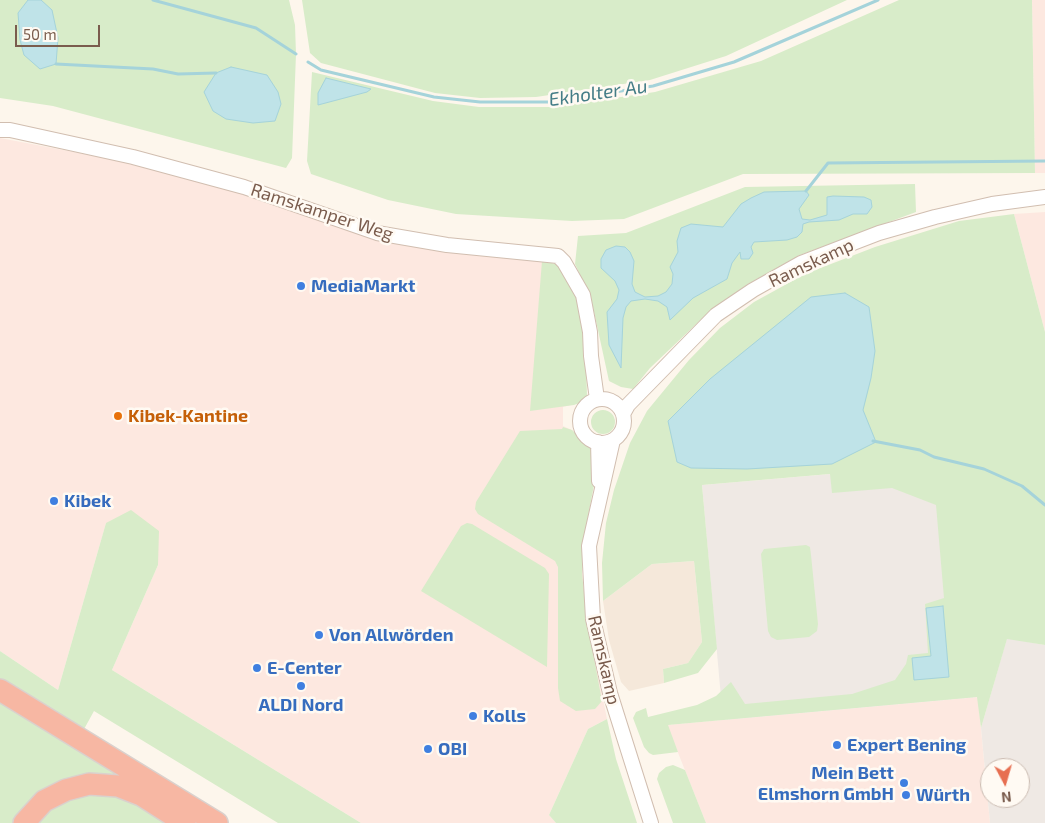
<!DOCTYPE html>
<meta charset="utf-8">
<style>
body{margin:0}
#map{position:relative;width:1045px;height:823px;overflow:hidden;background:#fdf6ec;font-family:"Exo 2",sans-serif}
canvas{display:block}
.north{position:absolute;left:980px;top:758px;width:50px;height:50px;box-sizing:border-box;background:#fffaf3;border:1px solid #cabbb1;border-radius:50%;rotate:174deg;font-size:14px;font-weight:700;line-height:20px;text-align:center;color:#7a5c4d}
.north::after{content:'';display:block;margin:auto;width:18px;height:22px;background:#e76f51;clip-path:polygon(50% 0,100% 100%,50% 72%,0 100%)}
.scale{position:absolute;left:15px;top:25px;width:85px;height:22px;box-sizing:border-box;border:2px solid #7a5c4d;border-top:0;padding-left:6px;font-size:15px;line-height:18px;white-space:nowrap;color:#7a5c4d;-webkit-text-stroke:4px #fffaf3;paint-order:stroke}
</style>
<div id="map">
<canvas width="1045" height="823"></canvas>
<div class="north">N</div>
<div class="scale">50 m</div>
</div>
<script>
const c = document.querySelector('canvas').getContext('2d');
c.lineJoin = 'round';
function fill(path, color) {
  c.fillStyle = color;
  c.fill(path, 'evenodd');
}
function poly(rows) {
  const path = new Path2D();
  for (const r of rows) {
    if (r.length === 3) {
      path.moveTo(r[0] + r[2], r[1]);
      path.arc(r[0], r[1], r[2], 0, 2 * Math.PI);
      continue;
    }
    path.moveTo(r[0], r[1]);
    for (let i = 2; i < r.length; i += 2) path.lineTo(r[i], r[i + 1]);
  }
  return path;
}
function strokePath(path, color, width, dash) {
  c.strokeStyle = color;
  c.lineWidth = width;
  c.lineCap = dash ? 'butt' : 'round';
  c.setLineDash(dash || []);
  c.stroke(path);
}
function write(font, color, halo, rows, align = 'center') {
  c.font = font + ' "Exo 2",sans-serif';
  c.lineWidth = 5;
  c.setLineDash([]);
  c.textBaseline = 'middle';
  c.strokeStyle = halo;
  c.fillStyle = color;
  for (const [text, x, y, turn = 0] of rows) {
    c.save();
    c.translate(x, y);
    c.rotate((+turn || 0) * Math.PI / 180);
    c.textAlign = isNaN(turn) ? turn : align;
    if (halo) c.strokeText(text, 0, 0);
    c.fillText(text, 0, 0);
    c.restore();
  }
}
fill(poly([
 [694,561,702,642,688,663,663,669,664,683,629,691,621,682,609,640,603,601,652,564]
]), '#f5e8da');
fill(poly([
 [1032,0,1045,0,1045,173,1035,173],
 [0,138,132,163,236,191,377,238,446,252,528,258,556,264,587,396,582,402,563,407,563,426,572,430,589,446,591,504,583,542,582,574,587,620,607,719,588,729,549,815,556,823,361,823,112,670,158,565,106,523,58,690,0,651],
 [1045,212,1045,332,1014,214],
 [978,697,990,823,706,823,667,725]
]), '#fde8e0');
fill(poly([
 [831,474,958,483,978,697,723,720,702,485],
 [1007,638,1045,645,1045,823,990,823,981,728],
 [990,768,1020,768,1020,798,990,798]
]), '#efe9e4');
fill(poly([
 [0,0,289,0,295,25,296,54,292,158,286,168,53,106,0,98],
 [302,0,847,0,726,56,650,80,536,97,480,98,435,93,321,63,310,53],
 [899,0,1032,0,1035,173,743,174,624,219,572,221,456,214,388,200,311,174,307,161,312,72,433,101,479,107,553,107,655,92,761,61],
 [915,184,916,212,800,255,748,284,710,311,650,368,633,389,621,387,609,381,591,298,575,264,578,236,626,233,745,187],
 [1014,214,1045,332,1045,645,1007,639,981,728,977,697,668,725,678,752,653,755,649,753,644,747,633,718,636,712,646,708,648,717,697,705,716,696,731,682,745,704,852,694,895,680,906,664,908,655,928,653,925,604,944,598,936,505,892,488,832,493,830,474,702,485,717,649,698,673,664,683,663,669,688,663,702,642,694,561,652,564,603,601,602,563,606,523,614,490,630,443,647,411,689,360,720,328,754,302,805,274,875,247,959,221],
 [542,261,556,264,568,277,578,297,585,331,587,396,582,402,574,405,530,411],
 [603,422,12],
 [563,427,572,430,589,446,593,454,595,480,583,542,582,574,587,620,602,701,595,709,576,711,560,701,558,688,558,567,555,561,478,514,475,509,476,502,520,431,562,429],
 [131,510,159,531,158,565,112,670,361,823,278,823,94,711,83,731,0,682,0,651,58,690,106,523],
 [467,523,472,524,545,568,549,574,547,667,421,591,461,526],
 [806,545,810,547,811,555,818,624,817,631,809,637,777,640,771,637,768,631,761,554,764,549],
 [0,701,199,823,192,823,93,780,18,823,0,823],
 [607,719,616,759,637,823,556,823,549,815,588,729],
 [673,765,685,770,706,823,673,823,657,779,659,773,666,767],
 [119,793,174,823,32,823,67,794]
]), '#d8ecc9');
const water = poly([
 [28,0,41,0,52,10,58,38,56,64,40,69,24,55,20,40,18,13,28,0],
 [231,67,267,75,278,92,281,104,275,121,253,123,226,119,213,111,204,92,216,73,231,67],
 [326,78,371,89,367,92,318,105,318,93,326,78],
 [806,191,809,195,799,209,802,219,810,220,827,215,827,197,833,196,864,197,871,200,872,207,867,214,853,214,839,220,809,222,803,224,802,232,797,237,787,240,754,242,751,247,753,253,749,259,741,259,740,252,732,263,727,279,693,298,670,320,667,307,658,301,645,299,631,301,626,307,623,318,621,368,609,345,607,312,617,299,619,290,615,281,601,268,601,259,606,250,616,246,625,247,630,252,634,261,632,284,635,292,645,297,658,296,666,292,672,284,673,274,670,267,678,252,677,241,681,228,691,224,723,227,741,204,751,198,764,192,806,191],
 [845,293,869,307,875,351,871,378,863,410,876,442,832,464,747,469,691,468,677,462,668,421,710,379,811,297,845,293],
 [943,606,949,677,914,680,912,658,931,656,926,608,943,606]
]);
fill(water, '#bfe3e8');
strokePath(water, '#a5d3da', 1);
strokePath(poly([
 [153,0,256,28,296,54],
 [308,62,321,70,434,97,480,102,550,102,653,86,734,62,878,0],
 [56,64,153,69,178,74,216,73],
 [806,191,828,163,1045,161],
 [873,441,920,450,934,457,984,469,1022,486,1045,505]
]), '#a5d3da', 3);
const minor = poly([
 [0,130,10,130,133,157,244,187,377,233,447,245,558,256,564,262,583,295,590,332,591,356,597,399],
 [602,421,22],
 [623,414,628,405,716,315,753,290,801,263,879,233,935,217,992,204,1045,197],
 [613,440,589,546,593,619,610,693,651,823],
 [598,442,599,481]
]);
const highway = poly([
 [0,690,217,823],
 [24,823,44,801,66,790,89,784,118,786,141,795,185,823]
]);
strokePath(minor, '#d1beb0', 16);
strokePath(highway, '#dad1cd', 24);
strokePath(minor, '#fff', 14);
strokePath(highway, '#f7b7a3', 21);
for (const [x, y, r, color] of [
 [301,286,5,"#3f7fe0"],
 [118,416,5,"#e8710a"],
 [54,501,5,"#3f7fe0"],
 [319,635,5,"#3f7fe0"],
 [257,668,5,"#3f7fe0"],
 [301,686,5,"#3f7fe0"],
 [473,716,5,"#3f7fe0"],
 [837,745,5,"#3f7fe0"],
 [428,749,5,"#3f7fe0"],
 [904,783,5,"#3f7fe0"],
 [906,795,5,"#3f7fe0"]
]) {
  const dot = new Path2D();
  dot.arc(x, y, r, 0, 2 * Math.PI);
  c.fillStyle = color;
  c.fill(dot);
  strokePath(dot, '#fffaf3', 2);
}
write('18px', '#7a5c4d', '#fffaf3', [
 ["Ramskamper Weg",322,212,18],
 ["Ramskamp",811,263,-25],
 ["Ramskamp",604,660,77]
]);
write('bold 18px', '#366cbe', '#fffaf3', [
 ["MediaMarkt",311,286],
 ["Kibek",64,501],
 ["Von Allwörden",329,635],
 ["E-Center",267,668],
 ["ALDI Nord",301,705,"center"],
 ["Kolls",483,716],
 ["Expert Bening",847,745],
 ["OBI",438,749],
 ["Mein Bett",894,773,"right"],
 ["Elmshorn GmbH",894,794,"right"],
 ["Würth",916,795]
], 'left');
write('bold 18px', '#c56008', '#fffaf3', [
 ["Kibek-Kantine",128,416]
], 'left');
write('italic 19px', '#437c86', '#fffaf3', [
 ["Ekholter Au",598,93,-8]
]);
</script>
